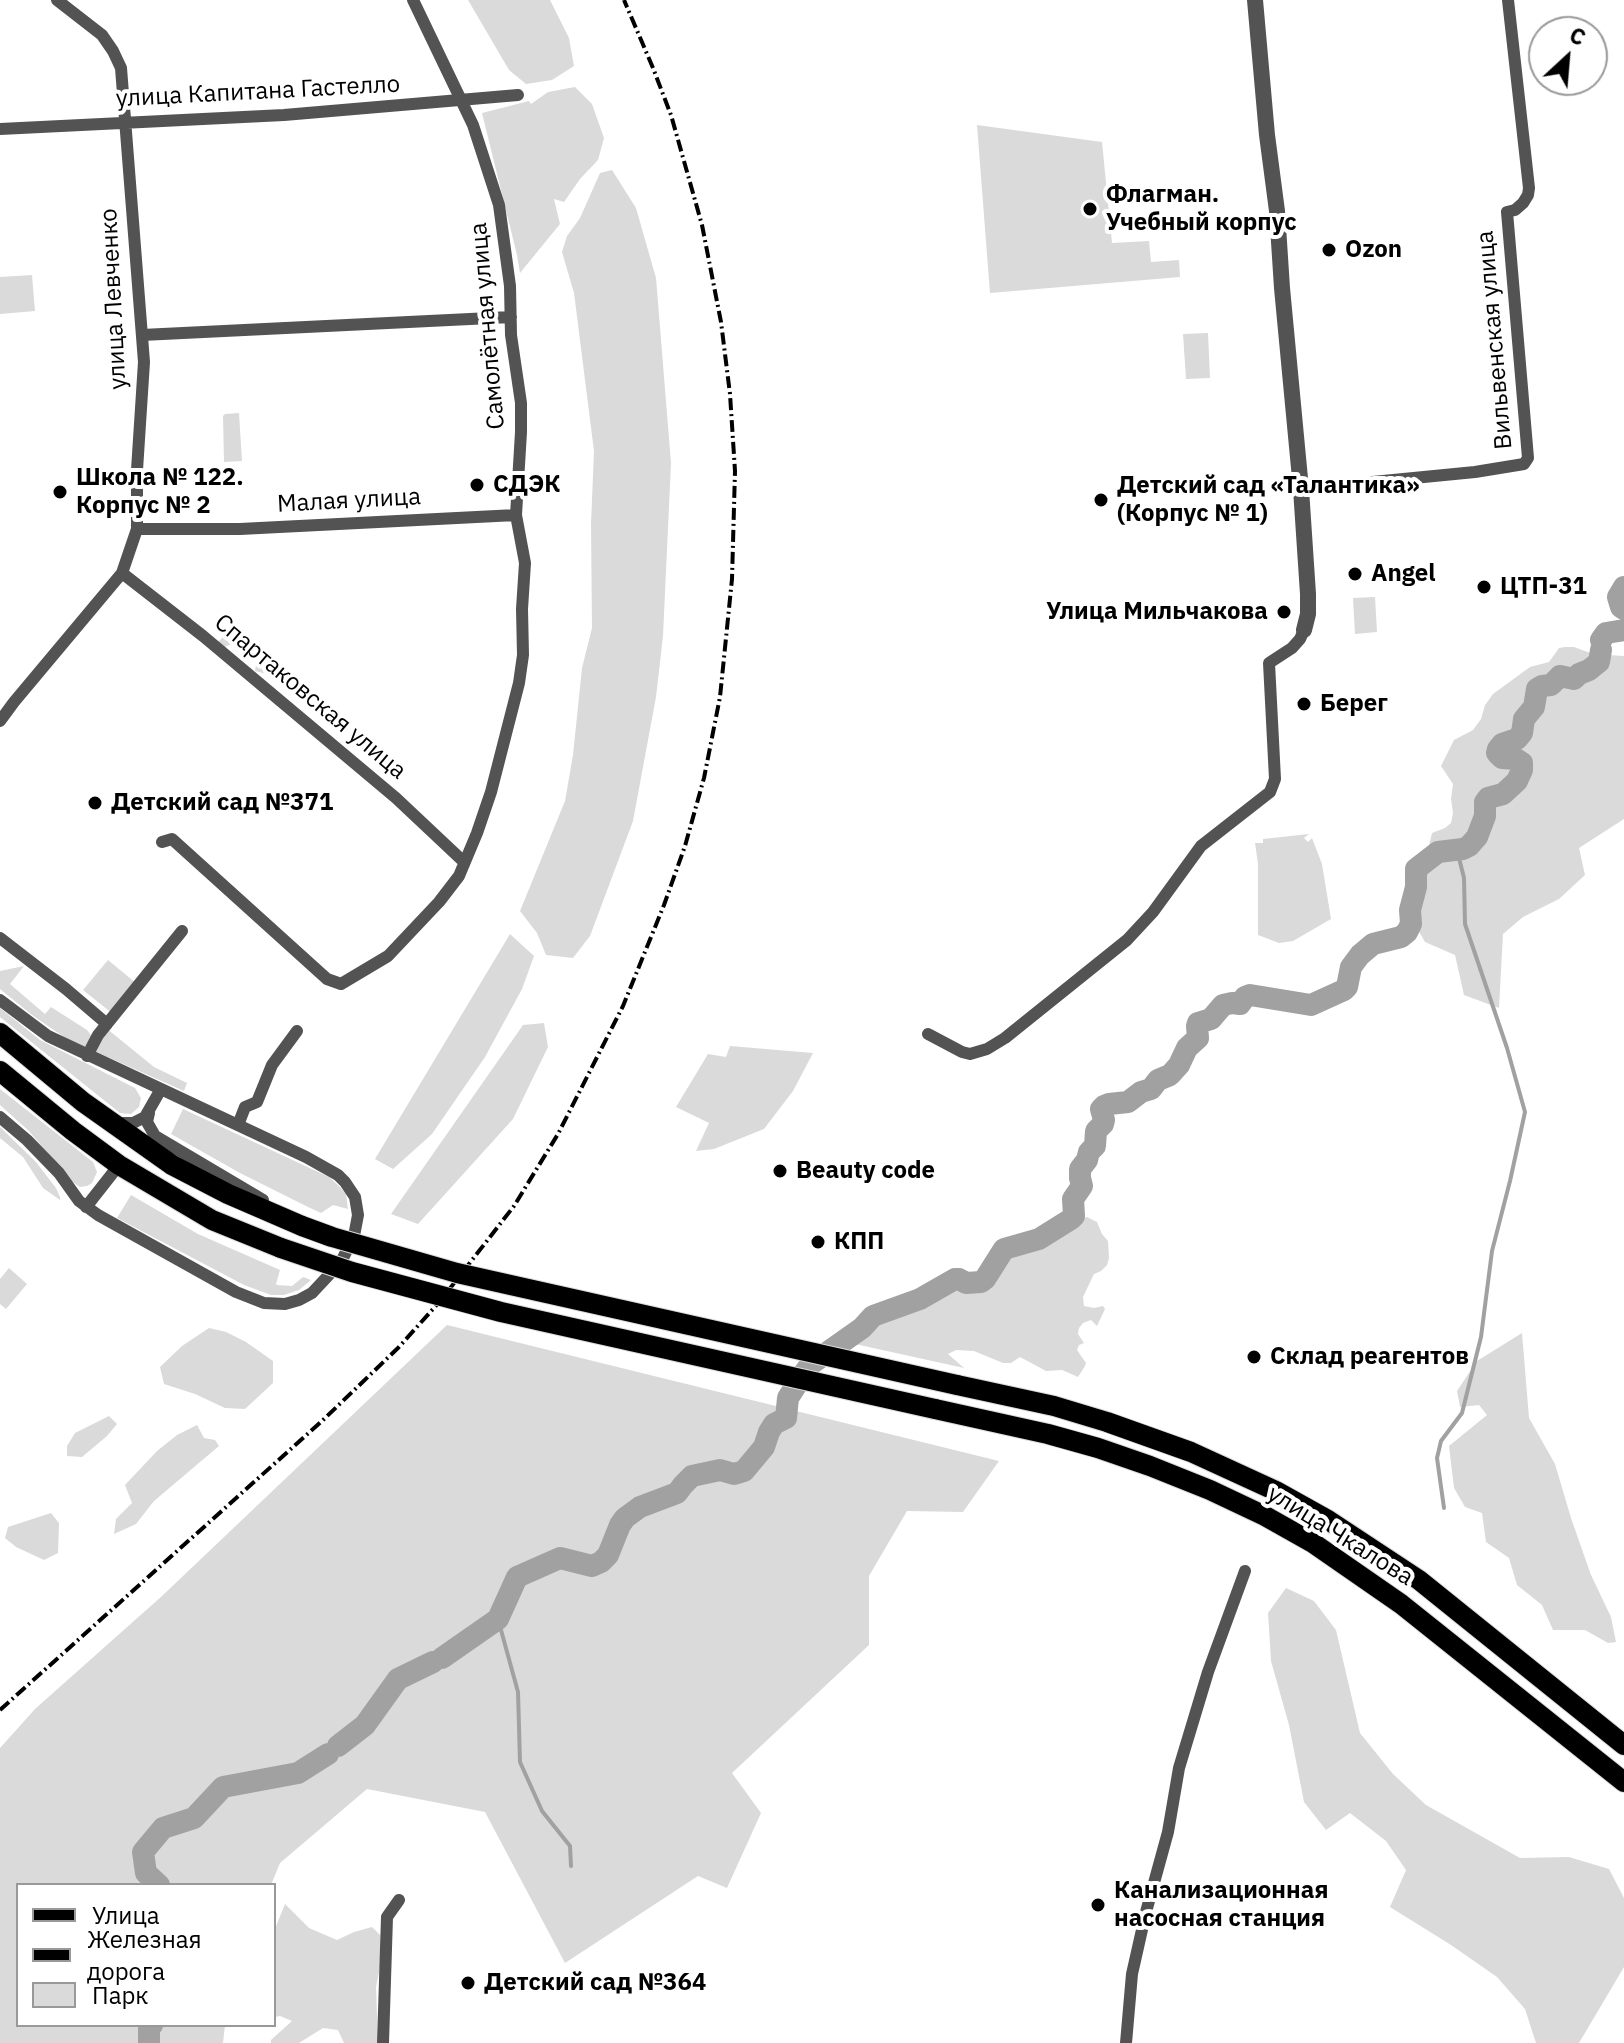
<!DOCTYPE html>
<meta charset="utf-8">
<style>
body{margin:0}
#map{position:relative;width:1624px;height:2043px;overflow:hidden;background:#fff;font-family:"IBM Plex Sans",sans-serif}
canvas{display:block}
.legend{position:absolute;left:16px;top:1883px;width:260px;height:144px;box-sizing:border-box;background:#fff;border:2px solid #999;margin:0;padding:10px 14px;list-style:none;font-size:24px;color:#000}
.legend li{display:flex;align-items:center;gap:16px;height:40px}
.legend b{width:40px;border:2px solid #999}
.north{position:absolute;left:1528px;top:16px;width:80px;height:80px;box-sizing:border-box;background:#fff;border:2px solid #999;border-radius:50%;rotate:26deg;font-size:22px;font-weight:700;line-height:32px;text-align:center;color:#000}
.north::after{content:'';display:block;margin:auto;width:28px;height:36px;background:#000;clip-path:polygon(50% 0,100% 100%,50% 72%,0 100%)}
</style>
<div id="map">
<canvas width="1624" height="2043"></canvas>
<ul class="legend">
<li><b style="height:10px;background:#000"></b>Улица</li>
<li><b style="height:10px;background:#000"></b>Железная дорога</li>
<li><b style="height:22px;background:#dadada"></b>Парк</li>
</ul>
<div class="north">С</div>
</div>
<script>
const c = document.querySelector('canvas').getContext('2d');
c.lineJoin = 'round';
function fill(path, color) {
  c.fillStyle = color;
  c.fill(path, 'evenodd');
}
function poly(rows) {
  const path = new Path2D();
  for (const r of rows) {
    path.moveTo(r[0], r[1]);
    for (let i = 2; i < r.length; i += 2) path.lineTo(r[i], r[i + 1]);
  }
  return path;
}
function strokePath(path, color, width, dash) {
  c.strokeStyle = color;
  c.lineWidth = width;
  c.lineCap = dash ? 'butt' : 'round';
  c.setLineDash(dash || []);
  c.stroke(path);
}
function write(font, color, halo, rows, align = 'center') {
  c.font = font + ' "IBM Plex Sans",sans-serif';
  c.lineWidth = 8;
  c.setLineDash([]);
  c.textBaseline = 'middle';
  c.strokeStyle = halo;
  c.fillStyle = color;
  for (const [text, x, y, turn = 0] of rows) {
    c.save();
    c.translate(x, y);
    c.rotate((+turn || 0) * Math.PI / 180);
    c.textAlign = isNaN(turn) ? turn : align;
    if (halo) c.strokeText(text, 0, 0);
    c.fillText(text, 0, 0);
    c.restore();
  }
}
fill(poly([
 [468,0,550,0,569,38,574,66,552,80,526,84,509,70],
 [575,87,592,104,604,138,598,160,580,179,564,202,554,199,560,224,520,273,517,255,482,113,529,101,531,104,548,92],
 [977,125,1102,142,1112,243,1149,241,1151,262,1179,260,1180,277,990,293],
 [612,170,636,208,656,278,671,463,663,636,656,697,633,821,590,936,573,958,546,955,537,933,520,911,565,801,573,755,582,668,592,628,591,524,594,451,574,293,562,252,567,236,580,218,600,173],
 [32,275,35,311,0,314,0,277],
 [1208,333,1210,378,1186,379,1183,334],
 [239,413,242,461,224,462,223,416,225,414],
 [1375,597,1377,632,1355,634,1353,598],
 [235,625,276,661,270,670,263,673,255,671,257,658,238,642,224,647,218,642],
 [1565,647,1574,647,1593,654,1624,656,1624,819,1579,848,1585,875,1559,899,1523,917,1503,934,1499,1008,1464,995,1455,955,1425,942,1403,904,1422,874,1432,833,1445,828,1451,823,1453,813,1451,799,1453,784,1441,766,1454,740,1473,730,1481,719,1485,705,1493,694,1530,667,1549,662,1559,648],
 [1309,834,1304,838,1308,842,1312,838,1322,864,1331,919,1293,941,1279,943,1258,935,1258,864,1255,843,1263,843,1263,839],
 [510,934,534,956,522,989,485,1057,432,1134,393,1169,375,1159],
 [108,960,137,984,113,1014,83,990],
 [24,966,10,984,45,1014,51,1007,87,1030,91,1035,92,1041,84,1047,67,1039,32,1015,0,989,0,971],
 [0,1008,40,1040,135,1088,141,1098,139,1107,131,1114,120,1113,0,1017],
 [544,1023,548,1047,513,1119,418,1224,391,1214,523,1025],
 [106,1028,154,1067,187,1083,184,1091,94,1051],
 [730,1046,813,1053,793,1091,764,1129,714,1149,696,1151,709,1123,676,1107,708,1054,726,1057],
 [0,1089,93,1162,97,1172,92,1183,87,1186,80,1187,71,1181,29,1131,0,1105],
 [183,1109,329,1177,339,1186,346,1194,348,1209,333,1205,321,1213,308,1207,240,1173,171,1134],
 [0,1127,36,1162,56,1188,60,1197,60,1200,43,1188,23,1157,0,1138],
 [131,1195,198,1234,280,1270,276,1284,277,1285,292,1286,303,1277,311,1280,299,1290,284,1295,271,1295,244,1285,117,1218],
 [1087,1217,1097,1222,1102,1234,1108,1241,1109,1258,1107,1265,1101,1271,1094,1274,1083,1297,1084,1306,1094,1308,1103,1306,1105,1309,1097,1326,1091,1320,1083,1323,1079,1328,1078,1334,1084,1343,1079,1345,1077,1350,1086,1363,1085,1366,1078,1377,1062,1370,1046,1371,1020,1357,1011,1363,1003,1363,974,1351,956,1350,948,1354,964,1368,846,1342,865,1330,875,1317,892,1310,905,1309,925,1301,956,1282,979,1287,989,1277,1000,1258,1008,1250,1040,1243,1059,1232,1070,1230,1075,1221],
 [9,1268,27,1284,6,1309,0,1304,0,1279],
 [447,1325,999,1461,963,1512,907,1511,869,1576,869,1645,732,1773,761,1813,727,1888,698,1876,565,1963,485,1812,367,1789,280,1863,271,1885,18,1885,18,2025,225,2025,223,2043,0,2043,0,1748,35,1709,162,1596],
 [209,1328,226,1332,246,1342,273,1361,273,1383,245,1409,225,1408,195,1394,164,1384,160,1367,182,1346],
 [1522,1333,1529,1418,1555,1464,1571,1518,1591,1575,1611,1617,1616,1642,1608,1643,1585,1630,1553,1630,1542,1605,1517,1585,1509,1558,1486,1542,1482,1513,1465,1507,1454,1488,1449,1446,1487,1415,1479,1405,1460,1407,1457,1391,1477,1361],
 [109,1416,117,1424,107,1436,82,1457,67,1456,67,1446,75,1433],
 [197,1425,204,1438,215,1440,219,1446,154,1501,136,1524,114,1534,116,1519,132,1503,125,1485,157,1451,177,1435],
 [51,1513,59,1523,58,1553,44,1560,16,1547,5,1538,8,1527],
 [1286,1588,1314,1601,1336,1630,1360,1733,1393,1774,1426,1805,1520,1858,1569,1857,1609,1869,1624,1898,1624,1967,1579,2043,1536,2043,1525,2009,1497,1977,1451,1945,1390,1907,1406,1870,1386,1841,1350,1813,1326,1830,1304,1802,1289,1725,1271,1661,1268,1613],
 [285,1904,309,1928,337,1940,354,1932,372,1927,380,1935,382,1958,376,1987,378,2043,344,2043,338,2030,323,2028,299,2043,271,2043,271,2040,292,2021,280,2016,274,2017,274,1931]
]), '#dadada');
strokePath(poly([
 [1444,1508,1437,1458,1441,1441,1462,1413,1481,1337,1492,1251,1510,1181,1525,1112,1507,1048,1465,924,1464,878,1457,850],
 [498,1619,518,1692,520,1762,542,1811,570,1846,571,1866]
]), '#a1a1a1', 4);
strokePath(poly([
 [1624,587,1618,597,1621,607,1624,609],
 [1601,640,1606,633,1624,630],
 [442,1658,498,1619,517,1577,560,1558,592,1566,601,1562,608,1555,620,1525,625,1518,640,1507,677,1493,683,1485,692,1476,720,1470,734,1474,744,1471,764,1447,769,1432,774,1424,786,1418,788,1398,804,1373,811,1364,862,1328,873,1316,920,1299,955,1279,959,1279,966,1283,981,1282,985,1279,1004,1249,1039,1239,1071,1219,1074,1216,1073,1199,1082,1186,1080,1178,1080,1169,1087,1160,1089,1152,1095,1146,1096,1131,1103,1124,1104,1120,1101,1109,1104,1106,1109,1104,1128,1102,1141,1092,1151,1089,1158,1080,1170,1075,1179,1065,1187,1048,1198,1038,1197,1026,1198,1023,1211,1019,1223,1005,1232,1003,1240,1004,1245,997,1250,995,1311,1005,1344,990,1347,987,1351,967,1360,955,1373,944,1401,937,1407,932,1411,924,1410,910,1416,887,1416,869,1438,852,1463,849,1469,846,1477,837,1485,816,1485,802,1488,798,1503,794,1517,781,1522,770,1522,763,1516,759,1502,758,1497,753,1498,749,1502,744,1517,739,1522,733,1524,719,1534,707,1537,689,1542,686,1551,685,1560,676,1574,679,1579,674,1589,670,1599,662,1601,650],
 [338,1746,365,1725,398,1679,433,1662],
 [159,1885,146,1873,143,1852,163,1828,194,1818,223,1787,298,1773,328,1754],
 [149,2043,149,2029,152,2025]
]), '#a1a1a1', 22);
const primary = poly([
 [0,1033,83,1102,172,1165,228,1194,302,1226],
 [0,1071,73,1131,119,1165,212,1220,281,1248],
 [957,1385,1054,1406,1107,1422,1191,1452,1276,1491,1328,1520,1419,1580,1624,1745],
 [935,1409,1048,1434,1098,1448,1150,1466,1210,1490,1265,1516,1313,1543,1401,1604,1624,1782]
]);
strokePath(primary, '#dbdbdb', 22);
strokePath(poly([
 [0,129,284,115,518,95],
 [142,335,511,317],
 [1301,489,1475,472,1524,464,1528,458,1507,212,1515,210,1523,203,1528,195,1529,188,1508,0],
 [137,529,240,529,516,515],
 [122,573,203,636,396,798,464,862],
 [0,721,14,702,122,573,137,529,137,470,144,362,121,68,113,51,102,35,57,0],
 [162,842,172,839,327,979,341,984,388,956,439,902,459,876,477,833,491,792,519,683,523,655,522,609,525,563,516,515,521,432,521,403,511,335,510,286,499,205,473,125,413,0],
 [0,938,66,989,107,1024],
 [0,1000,48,1036,306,1157,338,1175,345,1182,355,1197,358,1215,354,1236,341,1262,312,1293,299,1300,285,1304,264,1303,236,1292,98,1215,79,1201,59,1173,27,1140,0,1117],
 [928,1034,962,1052,970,1054,987,1049,1005,1038,1127,940,1153,912,1201,846,1270,792,1275,779,1269,663,1292,648,1300,639,1304,630],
 [87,1056,98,1035,182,931],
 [149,1113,147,1122,155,1136,263,1200],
 [115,1123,133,1123,145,1117,161,1089],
 [238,1125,245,1107,257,1102,272,1065,297,1031],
 [86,1207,119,1165],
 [383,2043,387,1917,399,1900],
 [1126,2043,1132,1974,1146,1912,1168,1832,1179,1768,1208,1672,1245,1571]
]), '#535353', 12);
strokePath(poly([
 [1255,0,1267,135,1277,211,1282,288,1301,489,1308,594,1308,614,1304,630]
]), '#535353', 16);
strokePath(primary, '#000', 20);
strokePath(poly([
 [0,1710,322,1421,399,1347,441,1300,514,1206,558,1134,623,1006,664,905,685,846,704,778,720,697,732,579,735,471,730,394,721,322,702,225,671,115,653,68,624,0]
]), '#000', 4, [12, 4, 2, 4]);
const primaryBridge = poly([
 [302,1226,332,1237,457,1273,957,1385],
 [281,1248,352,1272,501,1312,935,1409]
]);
strokePath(primaryBridge, '#dbdbdb', 22, []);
strokePath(primaryBridge, '#000', 20);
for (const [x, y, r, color] of [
 [1090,209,8,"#000"],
 [1329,250,8,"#000"],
 [477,485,8,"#000"],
 [60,492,8,"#000"],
 [1101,500,8,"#000"],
 [1355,574,8,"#000"],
 [1484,587,8,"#000"],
 [1284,612,8,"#000"],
 [1304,704,8,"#000"],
 [95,803,8,"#000"],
 [780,1171,8,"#000"],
 [818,1242,8,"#000"],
 [1254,1357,8,"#000"],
 [1098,1905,8,"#000"],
 [468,1983,8,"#000"]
]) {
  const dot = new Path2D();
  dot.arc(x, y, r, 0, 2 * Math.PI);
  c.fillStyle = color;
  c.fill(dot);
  strokePath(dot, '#fff', 3);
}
write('24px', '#000', '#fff', [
 ["улица Капитана Гастелло",258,92,-3],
 ["улица Левченко",114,299,-93],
 ["Самолётная улица",488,326,-95],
 ["Вильвенская улица",1495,340,-95],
 ["Малая улица",349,501,-3],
 ["Спартаковская улица",310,697,40],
 ["улица Чкалова",1340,1536,32]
]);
write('bold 24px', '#000', '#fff', [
 ["Флагман.",1106,195],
 ["Учебный корпус",1106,223],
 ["Ozon",1345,250],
 ["Школа № 122.",76,478],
 ["Корпус № 2",76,506],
 ["СДЭК",493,485],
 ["Детский сад «Талантика»",1117,486],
 ["(Корпус № 1)",1117,514],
 ["Angel",1371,574],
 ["ЦТП-31",1500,587],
 ["Улица Мильчакова",1268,612,"right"],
 ["Берег",1320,704],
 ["Детский сад №371",111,803],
 ["Beauty code",796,1171],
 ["КПП",834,1242],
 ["Склад реагентов",1270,1357],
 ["Канализационная",1114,1891],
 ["насосная станция",1114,1919],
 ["Детский сад №364",484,1983]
], 'left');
</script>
